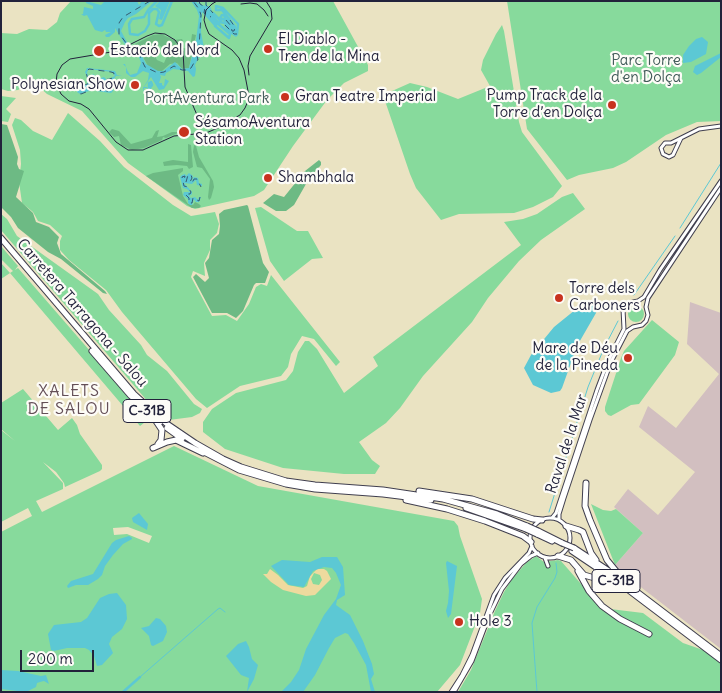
<!DOCTYPE html>
<meta charset="utf-8">
<style>
body{margin:0}
#map{position:relative;width:722px;height:693px;overflow:hidden;background:#eae3c2;font-family:Delius,sans-serif}
canvas{display:block}
.frame{position:absolute;inset:0;border:2px solid #22223b;pointer-events:none}
.scale{position:absolute;left:20px;top:650px;width:74px;height:22px;box-sizing:border-box;border:2px solid #22223b;border-top:0;padding-left:6px;font-size:15px;line-height:18px;white-space:nowrap;color:#22223b;-webkit-text-stroke:4px #fdfcf7;paint-order:stroke}
</style>
<div id="map">
<canvas width="722" height="693"></canvas>
<div class="frame"></div>
<div class="scale">200 m</div>
</div>
<script>
const c = document.querySelector('canvas').getContext('2d');
c.lineJoin = 'round';
function fill(path, color) {
  c.fillStyle = color;
  c.fill(path, 'evenodd');
}
function poly(rows) {
  const path = new Path2D();
  for (const r of rows) {
    if (r.length === 3) {
      path.moveTo(r[0] + r[2], r[1]);
      path.arc(r[0], r[1], r[2], 0, 2 * Math.PI);
      continue;
    }
    path.moveTo(r[0], r[1]);
    for (let i = 2; i < r.length; i += 2) path.lineTo(r[i], r[i + 1]);
  }
  return path;
}
function strokePath(path, color, width, dash) {
  c.strokeStyle = color;
  c.lineWidth = width;
  c.lineCap = dash ? 'butt' : 'round';
  c.setLineDash(dash || []);
  c.stroke(path);
}
function write(font, color, halo, rows, align = 'center') {
  c.font = font + ' Delius,sans-serif';
  c.lineWidth = 4.5;
  c.setLineDash([]);
  c.textBaseline = 'middle';
  c.strokeStyle = halo;
  c.fillStyle = color;
  for (const [text, x, y, turn = 0] of rows) {
    c.save();
    c.translate(x, y);
    c.rotate((+turn || 0) * Math.PI / 180);
    c.textAlign = isNaN(turn) ? turn : align;
    if (halo) c.strokeText(text, 0, 0);
    c.fillText(text, 0, 0);
    c.restore();
  }
}
fill(poly([
 [690,302,721,313,721,649,620,571,615,565,643,533,614,507,628,489,658,515,695,472,639,427,648,406,676,428,719,374,687,344]
]), '#d2bfc0');
fill(poly([
 [71,1,333,1,368,65,368,71,344,83,327,100,293,146,264,190,254,196,195,209,187,206,128,163,82,111,47,94,37,85,30,83,18,90,8,91,1,89,1,33,17,34,29,29,47,30,57,22,60,13],
 [507,1,721,1,721,121,697,122,666,135,626,162,613,168,579,175,567,180,527,129],
 [502,25,504,31,519,122,522,132,562,186,553,197,533,207,514,213,459,214,441,220,416,188,410,174,383,95,410,83,427,87,458,99,490,86,481,70,483,60,496,34],
 [1,96,16,98,6,109,11,114,8,122,1,121],
 [68,113,100,141,124,167,173,205,191,216,215,212,219,224,217,233,210,240,210,250,204,263,205,276,193,271,191,277,212,316,226,315,237,321,249,304,256,287,261,284,267,286,271,275,340,362,336,366,314,339,302,336,291,354,288,367,281,376,240,386,207,408,196,399,122,312,106,290,69,260,60,250,60,241,62,236,50,225,38,221,33,212,22,203,19,182,21,164,20,150,12,125,15,118,21,120,33,131,52,140],
 [573,193,585,209,541,240,519,261,488,298,472,322,423,376,400,408,386,423,359,442,372,460,380,466,375,474,344,474,283,468,225,449,203,432,203,422,212,409,236,393,286,380,293,371,298,352,305,341,309,341,317,349,344,393,378,366,373,357,521,245,504,222,523,219,537,214,562,197],
 [261,207,297,231,308,231,323,258,312,259,284,281,270,261,255,208],
 [1,214,7,219,17,236,98,294,109,310,141,345,147,355,167,371,194,404,202,409,200,413,192,417,169,420,149,403,1,230],
 [1,246,18,266,15,270,18,268,149,419,140,426,10,273,1,279,1,263,10,273,13,271,1,259],
 [636,314,8],
 [652,320,679,342,675,355,639,404,631,405,611,416,608,415,605,411,605,407,621,358,624,351],
 [23,389,58,430,72,418,77,425,80,434,102,465,102,469,100,471,65,487,64,483,56,472,43,462,63,483,63,489,36,501,42,512,174,446,258,486,454,521,458,526,460,536,482,599,480,613,460,665,437,692,1,692,1,532,32,516,28,508,1,522,1,430,15,441,1,429,1,403],
 [128,527,152,536,149,543,127,534,114,535,113,528],
 [591,504,603,510,611,511,616,509,643,533,615,565],
 [536,556,544,562,558,560,561,561,602,608,643,613,683,643,706,651,721,662,721,692,458,692,471,670,495,611,504,592,512,579,526,563]
]), '#87da9c');
fill(poly([
 [161,34,174,40,182,39,183,41,183,48,190,49,192,34,196,35,189,68,182,69,177,63,170,64,162,71,157,71,148,66,140,52,131,46,153,35],
 [159,45,165,50,168,50,169,55,167,56,164,63,157,60,155,56,156,49],
 [1,124,7,125,18,157,17,164,19,169,24,171,16,197,33,213,36,222,49,227,59,237,57,243,61,254,105,291,107,294,103,293,61,259,48,252,18,228,11,217,1,207],
 [112,129,119,131,131,144,152,138,156,131,159,130,157,137,163,136,172,132,180,132,166,138,163,137,162,140,144,148,132,150,121,145,119,136,114,137,109,132],
 [188,144,191,145,193,167,189,169,187,166,177,165,164,166,163,162,173,160,188,162],
 [194,145,196,146,199,157,213,181,214,187,211,198,209,200,208,197,210,179,202,168,197,167,193,152],
 [319,160,321,162,321,165,310,177,294,205,286,211,276,211,263,203,274,194,284,197,305,171],
 [183,168,183,171,178,175,183,196,188,204,193,205,195,202,199,204,201,206,199,208,192,208,146,176,153,173],
 [247,205,248,206,263,263,269,272,265,283,256,283,254,285,243,311,236,318,227,313,212,313,193,277,196,274,205,282,209,278,205,263,209,258,212,240,219,234,220,226,219,214,224,210]
]), '#6dba84');
fill(poly([
 [270,569,278,575,288,585,303,588,307,586,310,576,317,569,324,569,327,571,331,579,315,595,306,596,283,590,271,582,263,574,267,574],
 [314,573,320,575,322,580,319,585,313,584,311,579]
]), '#eeda9e');
fill(poly([
 [86,1,101,5,105,1,137,1,139,5,142,1,144,1,145,3,152,1,136,14,128,18,125,22,121,31,127,42,140,52,146,64,158,71,163,71,175,62,182,69,189,68,196,41,199,16,197,10,191,1,196,1,198,4,199,1,200,4,205,6,206,1,207,6,210,6,213,14,220,23,215,27,202,12,201,32,204,48,200,58,199,57,195,65,196,69,195,76,193,77,188,71,173,69,166,73,165,76,160,75,161,77,159,83,162,83,162,85,164,86,165,79,169,81,164,89,159,90,151,77,144,87,147,87,149,95,147,88,144,88,144,92,143,88,148,80,149,73,143,71,135,77,131,77,126,73,126,67,123,64,125,64,127,70,130,75,137,73,141,63,138,54,126,46,115,28,115,32,109,37,106,37,105,35,111,32,106,32,105,30,102,32,95,30,87,15,84,16,81,14,83,14,84,7,93,9,93,6,86,3],
 [160,1,170,1,162,20,159,19,161,10,155,6],
 [229,17,236,26,238,35,236,37,228,32,224,25,227,19],
 [702,37,708,42,706,54,691,62,683,63,683,55,689,46,696,39],
 [721,53,721,57,701,73,697,75,693,72,695,66],
 [87,68,115,71,117,75,122,75,116,76,112,82,113,91,111,93,96,91,101,88,109,89,109,86,107,85,80,94,77,92,77,89,79,86,87,84,87,77,85,72],
 [89,69,112,72,115,76,109,79,106,79,104,77,99,79,93,74,89,81,87,72],
 [189,173,193,176,191,182,194,177,198,178,199,183,202,184,202,186,197,185,196,180,192,184,184,183,192,192,192,194,189,196,191,198,195,197,198,200,199,197,201,197,199,202,196,202,194,199,192,205,190,205,188,203,188,199,183,195,184,192,190,192,187,189,183,188,180,177,182,175,185,174,186,176],
 [591,304,596,307,596,313,577,346,562,388,560,391,551,393,533,385,524,368,531,355,554,327,575,310],
 [139,513,148,524,147,530,133,522,132,518],
 [129,536,132,538,132,539,123,544,113,555,105,566,102,575,98,579,88,585,76,585,68,588,67,586,71,581,93,574,112,543,116,540],
 [322,557,337,557,343,567,345,595,337,600,336,605,350,615,363,641,372,664,374,674,371,679,375,692,371,692,366,665,354,643,348,634,345,633,335,638,329,648,315,675,303,692,281,692,291,682,299,670,306,649,324,615,336,599,341,585,336,573,332,568,324,567,313,571,304,587,289,585,271,566,282,560,310,562],
 [447,561,457,566,451,614,448,618,446,611,448,603,449,591,446,563],
 [117,593,126,605,127,619,122,629,112,637,109,644,113,653,102,665,97,666,94,656,89,650,85,648,67,648,54,651,51,650,48,634,54,625,81,622,87,618,100,598,109,594],
 [156,618,160,619,166,626,167,632,163,641,153,646,151,645,149,636,141,628,149,626],
 [246,641,249,647,252,659,258,665,254,679,247,692,249,678,241,675,226,656,238,644],
 [1,670,18,671,41,676,46,675,49,684,44,681,40,682,37,683,36,687,26,692,1,689]
]), '#5cc8d4');
strokePath(poly([
 [680,228,721,163],
 [634,295,675,236],
 [549,512,588,387,604,348,618,321],
 [140,677,218,609,220,608,225,612],
 [537,692,532,623,537,607,555,578,557,572,556,563]
]), '#5cc8d4', 1);
strokePath(poly([
 [157,1,148,10,144,17,132,19,129,24,130,34,138,35,145,31,149,24,149,13,153,9,157,9,159,12,156,24,159,26,162,25,172,1],
 [213,13,221,21],
 [230,20,222,10,216,10,216,6,223,8,238,24,237,34],
 [217,23,230,34,229,38,215,26,217,22,219,22,225,23,225,20,220,18,222,15,224,15,226,20],
 [151,82,152,85,149,89,149,83,151,82],
 [123,692,140,677]
]), '#5cc8d4', 2.5);
strokePath(poly([
 [150,1,123,17,119,23,119,35,121,36,129,47,138,52,145,67,158,73,164,72,174,66,182,70,188,70,191,68,195,61,198,60,197,56,199,48,201,15,199,9,193,1],
 [199,1,200,4,205,7,204,13,211,17],
 [206,1,206,5,213,13],
 [226,20,231,26,232,31,234,31,235,27,230,20],
 [225,25,234,34,237,34],
 [88,80,86,72,89,69,111,72,114,73,113,78,79,86,77,90,78,93,81,94,106,84,110,87,108,91,96,90],
 [86,87,88,89],
 [200,197,199,201,193,198,192,203,189,203,189,198,185,194,190,194,191,192,188,187,184,186,182,177,185,176,184,180,186,182,188,175,191,175,192,178,190,182,192,183,194,179,197,179,201,187]
]), '#365c71', 1, [6, 5]);
const secondary = poly([
 [681,138,673,155,669,157,663,154,661,148,665,143,671,143,699,129,721,126],
 [552,518,556,513,597,390,608,361,624,329,623,309,629,303,638,301,644,297,660,270,721,181],
 [550,538,20],
 [559,520,559,514,564,498,590,420,611,362,627,331,633,327,642,325,646,321,648,315,646,307,648,298,721,188],
 [545,558,548,566],
 [451,692,462,675,472,655,494,595,505,578,529,553,532,546],
 [454,692,472,661,489,616,502,589,521,564,531,556,538,553]
]);
const highway = poly([
 [1,238,134,394,167,424,195,443,223,459,241,467,286,481,315,485,383,490,443,499,497,514,527,526],
 [92,351,131,396,160,422],
 [156,421,162,430,161,440,158,444],
 [167,428,182,439],
 [153,448,167,442,176,440,203,453],
 [202,451,239,470,286,484,315,489,383,494,431,500],
 [586,483,585,506,590,520,607,560,616,571,623,578],
 [419,491,472,499,533,519,542,520],
 [406,500,447,509,485,521,523,536,531,542],
 [466,508,526,529],
 [566,526,579,530,583,532,591,553,596,560],
 [538,531,562,543],
 [537,534,552,541],
 [574,548,612,573,721,656],
 [572,551,618,582,721,660],
 [558,556,571,560,584,575,616,584],
 [578,571,589,591,602,606,620,619,649,634]
]);
strokePath(secondary, '#403f4f', 5);
strokePath(highway, '#403f4f', 7);
strokePath(secondary, '#fff', 3);
strokePath(highway, '#fff', 5);
strokePath(poly([
 [217,1,212,4,206,10,204,20,206,27,209,34,232,50,239,58,244,70,248,91,248,101,245,108,240,115,229,121],
 [241,4,250,3,257,4,264,10,268,16],
 [249,75,248,66,250,56,272,19,271,9,266,1],
 [224,123,209,123,197,115,185,87,183,51,175,40,165,34,155,33,147,36,117,51,70,59,62,65,57,74,56,83,61,94,69,101,81,104,89,109,116,142,128,150,143,150,174,136,206,133,225,125]
]), '#22223b', 1);
const highwayBridge = poly([
 [527,526,538,531],
 [526,529,537,534],
 [562,543,574,548]
]);
strokePath(highwayBridge, '#403f4f', 7, []);
strokePath(highwayBridge, '#fff', 5);
for (const [x, y, r, color] of [
 [268,49,5,"#c8321e"],
 [99,51,6,"#c8321e"],
 [135,85,5,"#c8321e"],
 [285,97,5,"#c8321e"],
 [612,105,5,"#c8321e"],
 [184,132,6,"#c8321e"],
 [268,178,5,"#c8321e"],
 [559,298,5,"#c8321e"],
 [628,358,5,"#c8321e"],
 [459,622,5,"#c8321e"]
]) {
  const dot = new Path2D();
  dot.arc(x, y, r, 0, 2 * Math.PI);
  c.fillStyle = color;
  c.fill(dot);
  strokePath(dot, '#fdfcf7', 2);
}
for (const [x, y, w] of [
 [147,411,48],
 [616,581,48]
]) {
  const box = new Path2D();
  box.roundRect(x - w / 2, y - 11.5, w, 23, 4);
  c.fillStyle = '#fdfcf7';
  c.fill(box);
  strokePath(box, '#22223b', 1);
}
write('bold 14px', '#22223b', null, [
 ["C-31B",147,411],
 ["C-31B",616,581]
]);
write('15px', '#22223b', '#fdfcf7', [
 ["El Diablo -",278,40],
 ["Tren de la Mina",278,57],
 ["Estació del Nord",110,51],
 ["Polynesian Show",125,85,"right"],
 ["Pump Track de la",602,96,"right"],
 ["Torre d’en Dolça",602,113,"right"],
 ["Gran Teatre Imperial",295,97],
 ["SésamoAventura",195,123],
 ["Station",195,140],
 ["Shambhala",278,178],
 ["Torre dels",569,289],
 ["Carboners",569,306],
 ["Mare de Déu",618,349,"right"],
 ["de la Pineda",618,366,"right"],
 ["Hole 3",469,622]
], 'left');
write('15px', '#405958', '#fdfcf7', [
 ["Parc Torre",646,61],
 ["d'en Dolça",646,78],
 ["PortAventura Park",207,99]
]);
write('15px', '#22223b', '#fdfcf7', [
 ["Carretera Tarragona - Salou",82,313,49],
 ["Raval de la Mar",567,444,-72]
]);
c.letterSpacing = '1px';
write('16px', '#644f57', '#fdfcf7', [
 ["XALETS",69,391],
 ["DE SALOU",69,409]
]);
c.letterSpacing = '0px';
</script>
